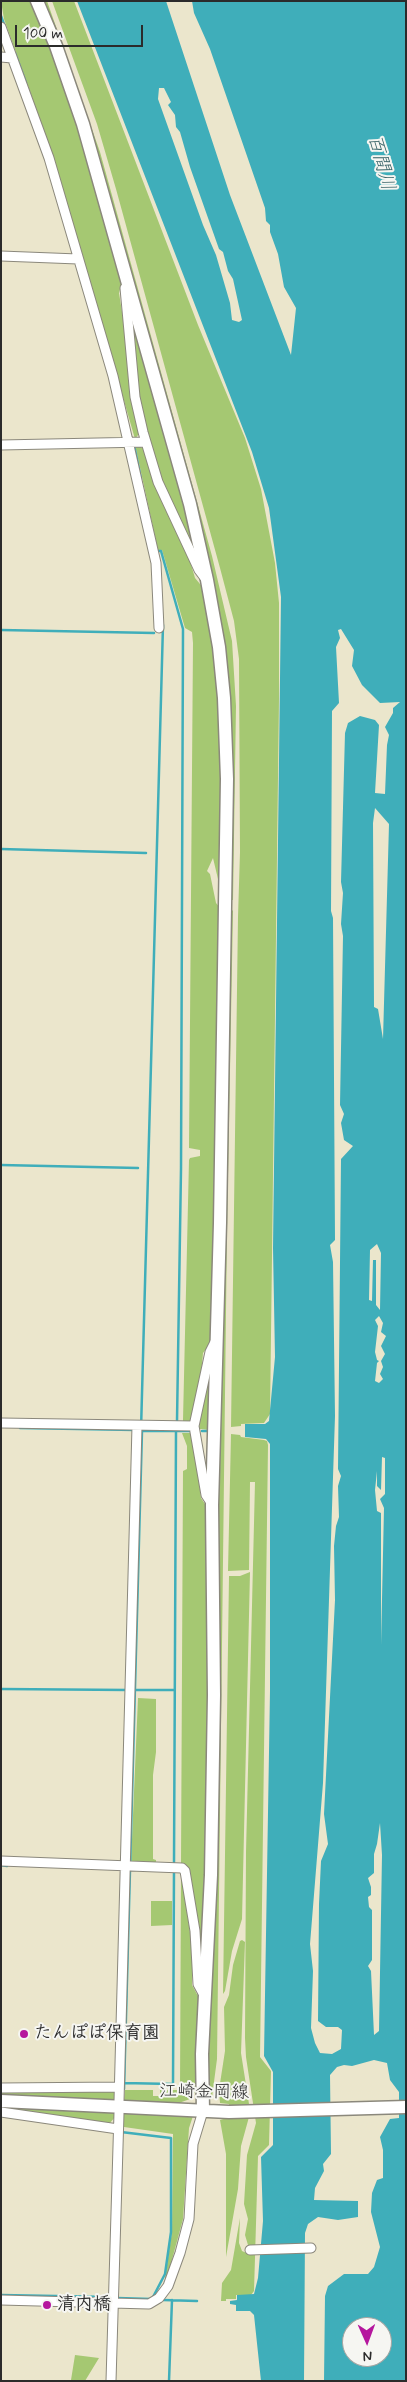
<!DOCTYPE html>
<meta charset="utf-8">
<style>
body{margin:0}
#map{position:relative;width:407px;height:2382px;overflow:hidden;background:#ebe6cc;font-family:Mynerve,sans-serif}
canvas{display:block}
.frame{position:absolute;inset:0;border:2px solid #2b2b2b;pointer-events:none}
.north{position:absolute;left:342px;top:2317px;width:50px;height:50px;box-sizing:border-box;background:#f6f6f2;border:1px solid #a5a5a2;border-radius:50%;rotate:178deg;font-size:14px;font-weight:700;line-height:20px;text-align:center;color:#2b2b2b}
.north::after{content:'';display:block;margin:auto;width:18px;height:22px;background:#b5179e;clip-path:polygon(50% 0,100% 100%,50% 72%,0 100%)}
.scale{position:absolute;left:15px;top:25px;width:128px;height:22px;box-sizing:border-box;border:2px solid #2b2b2b;border-top:0;padding-left:6px;font-size:15px;line-height:18px;white-space:nowrap;color:#2b2b2b;-webkit-text-stroke:4px #f6f6f2;paint-order:stroke}
</style>
<div id="map">
<canvas width="407" height="2382"></canvas>
<div class="frame"></div>
<div class="north">N</div>
<div class="scale">100 m</div>
</div>
<script>
const c = document.querySelector('canvas').getContext('2d');
c.lineJoin = 'round';
function fill(path, color) {
  c.fillStyle = color;
  c.fill(path, 'evenodd');
}
function poly(rows) {
  const path = new Path2D();
  for (const r of rows) {
    path.moveTo(r[0], r[1]);
    for (let i = 2; i < r.length; i += 2) path.lineTo(r[i], r[i + 1]);
  }
  return path;
}
function strokePath(path, color, width, dash) {
  c.strokeStyle = color;
  c.lineWidth = width;
  c.lineCap = dash ? 'butt' : 'round';
  c.setLineDash(dash || []);
  c.stroke(path);
}
function write(font, color, halo, rows, align = 'center') {
  c.font = font + ' Mynerve,"Klee One",sans-serif';
  c.lineWidth = 4;
  c.setLineDash([]);
  c.textBaseline = 'middle';
  c.strokeStyle = halo;
  c.fillStyle = color;
  for (const [text, x, y, turn = 0] of rows) {
    c.save();
    c.translate(x, y);
    c.rotate((+turn || 0) * Math.PI / 180);
    c.textAlign = isNaN(turn) ? turn : align;
    if (halo) c.strokeText(text, 0, 0);
    c.fillText(text, 0, 0);
    c.restore();
  }
}
fill(poly([
 [1,1,32,1,54,54,91,164,123,278,119,293,141,431,135,439,55,161,4,19],
 [42,1,47,1,100,152,212,556,232,641,236,706,233,900,230,900,216,601],
 [52,1,74,1,198,325,245,438,261,489,275,563,279,603,279,698,270,1414,264,1423,241,1424,241,1426,231,1427,238,917,240,852,239,659,234,621,220,568,116,189,97,124],
 [130,304,200,561,160,479,137,396],
 [135,445,146,449,185,544,195,578,205,590,213,641,220,706,222,896,213,858,207,871,210,874,216,903,220,908,212,1341,203,1353,200,1388,193,1419,189,1423,183,1424,183,1420,189,1160,190,1158,200,1156,200,1150,189,1148,193,643,192,632,185,628,162,550,158,550],
 [231,909,233,911,227,1228,217,2059,212,2097,209,2088,207,2057,230,910],
 [211,1366,209,1430,202,1429,199,1429,200,1417],
 [182,1433,193,1433,201,1498,209,1510,208,1841,200,1974,186,1866,181,1863,183,1471,187,1469,187,1446],
 [231,1434,240,1435,241,1437,264,1440,267,1441,268,1445,260,2057,271,2071,269,2145,258,2156,254,2291,251,2295,236,2295,236,2299,226,2299,226,2301,221,2301,222,2283,231,2270,240,2218,239,2243,242,2251,251,2255,245,2235,248,2219,244,2204,247,2155,256,2123,246,2057,245,2038,246,1852,255,1482,250,1482,249,1570,228,1571],
 [250,1572,242,1919,232,1951,225,1991,223,1994,229,1576,240,1576],
 [138,1698,156,1699,156,1752,153,1775,153,1859,156,1860,156,1864,131,1863],
 [181,1872,192,1946,192,1985,199,1998,195,2092,190,2099,176,2104,1,2095,1,2091,112,2090,116,2093,116,2100,124,2100,125,2090,153,2090,153,2096,160,2096,160,2090,180,2090],
 [151,1901,172,1901,172,1925,151,1926],
 [242,1940,245,1942,241,2053,249,2104,249,2117,241,2146,238,2189,226,2257,226,2154,220,2120,230,2117,229,2104,220,2103,219,2090,225,2051,224,2007,229,1995,233,1965,240,1941],
 [1,2105,193,2116,189,2128,183,2219,167,2278,165,2278,172,2232,173,2134,124,2127,124,2116,116,2116,109,2124,1,2110],
 [75,2355,99,2358,85,2381,59,2381,71,2380]
]), '#a5c872');
fill(poly([
 [77,1,166,1,230,195,291,355,296,308,284,287,278,254,270,232,270,225,266,221,265,208,210,49,194,13,192,1,406,1,406,2381,324,2381,325,2296,328,2286,344,2274,368,2274,374,2267,380,2247,371,2212,372,2193,377,2180,383,2178,383,2150,380,2137,390,2119,399,2118,399,2092,390,2080,387,2063,374,2060,352,2066,344,2065,337,2067,330,2075,331,2154,323,2164,324,2171,315,2188,314,2200,358,2201,358,2217,338,2220,318,2217,308,2224,305,2233,304,2381,261,2381,254,2315,250,2311,236,2311,236,2305,230,2304,230,2301,237,2300,237,2295,254,2294,258,2278,263,2221,261,2157,273,2145,273,2072,264,2056,270,1691,270,1444,266,1439,245,1437,245,1424,265,1424,269,1421,275,1357,273,1248,281,597,269,508,252,452],
 [159,88,164,88,171,102,168,105,175,115,176,127,180,132,190,167,219,249,223,252,228,271,233,279,242,320,239,322,232,320,230,303,216,255,203,225,158,99],
 [341,629,354,650,352,666,362,685,380,703,400,702,393,708,393,713,385,727,389,735,387,745,385,794,375,793,379,725,375,720,360,716,348,723,345,733,341,882,343,893,341,924,343,936,340,1105,344,1114,341,1123,344,1140,353,1146,341,1159,338,1469,341,1476,338,1486,339,1517,336,1526,334,1546,335,1600,324,1814,328,1844,321,1861,319,1904,318,2021,326,2027,338,2027,342,2030,341,2049,332,2054,320,2053,315,2043,311,2028,313,1971,310,1944,323,1783,335,1416,333,1262,330,1245,335,1240,333,918,331,911,332,711,339,703,336,647,340,638,338,630],
 [375,808,389,824,383,1039,378,1009,374,1007,373,823],
 [377,1244,381,1253,380,1310,376,1305,376,1260,373,1260,372,1301,369,1300,370,1250],
 [379,1316,383,1323,381,1332,386,1336,381,1346,385,1354,381,1361,383,1367,380,1374,383,1379,379,1383,375,1381,377,1363,379,1361,377,1360,375,1352,378,1326,375,1320],
 [382,1457,385,1458,385,1494,380,1499,384,1508,381,1645,381,1513,377,1511,375,1490,377,1471,377,1486,381,1490],
 [380,1823,382,1855,379,2031,374,2035,371,1971,368,1966,372,1960,372,1910,369,1907,368,1897,371,1895,371,1887,368,1878,374,1873,374,1854,377,1844],
 [352,2327,382,2327,382,2357,352,2357]
]), '#3faeba');
strokePath(poly([
 [1,16,5,27],
 [15,53,26,83],
 [134,445,141,479],
 [157,551,161,551,183,629,181,1169,177,1421],
 [1,630,154,633],
 [1,849,146,853],
 [1,1165,138,1168],
 [20,1428,135,1430],
 [141,1430,163,625],
 [143,1431,190,1431],
 [202,1431,209,1431],
 [1,1689,128,1690],
 [135,1690,174,1690],
 [174,1862,176,1430],
 [1,1865,7,1866],
 [123,2083,173,2084,174,1869],
 [124,2089,142,1431],
 [121,2132,171,2138,171,2232,165,2274,153,2297],
 [1,2295,111,2297],
 [117,2298,151,2299],
 [163,2300,197,2301],
 [169,2381,172,2300]
]), '#3faeba', 2.5);
const street = poly([
 [1,27,49,158,113,376,156,563,159,628],
 [1,57,12,58],
 [1,256,78,259],
 [127,288,125,288,135,397,143,432,158,482,199,570,205,578],
 [1,445,146,442],
 [1,1423,194,1426],
 [212,1504,206,1495,194,1426,210,1352,215,1342],
 [1,1861,182,1868,185,1871,195,1931,198,1984,204,1995],
 [1,2088,119,2087],
 [119,2101,137,1426],
 [1,2112,118,2129],
 [250,2250,311,2248],
 [1,2300,149,2304,159,2298,168,2286,180,2253,189,2219,193,2144,203,2111],
 [111,2381,119,2113]
]);
const secondary = poly([
 [37,1,56,46,83,124,190,504,207,580,219,647,224,698,227,779,220,1223,212,1505,214,1695,211,1875,202,2054,203,2111],
 [1,2101,229,2112,406,2107]
]);
strokePath(street, '#8b887c', 11);
strokePath(secondary, '#8b887c', 15);
strokePath(street, '#fff', 9);
strokePath(secondary, '#fff', 12);
for (const [x, y, r, color] of [
 [24,2034,5,"#b5179e"],
 [47,2305,5,"#b5179e"]
]) {
  const dot = new Path2D();
  dot.arc(x, y, r, 0, 2 * Math.PI);
  c.fillStyle = color;
  c.fill(dot);
  strokePath(dot, '#f6f6f2', 2);
}
write('bold 18px', '#2b2b2b', '#f6f6f2', [
 ["たんぽぽ保育園",34,2034],
 ["清内橋",57,2305]
], 'left');
write('18px', '#2b2b2b', '#f6f6f2', [
 ["江崎金岡線",204,2093,1]
]);
write('italic 19px', '#335f64', '#f6f6f2', [
 ["百間川",380,163,75]
]);
</script>
